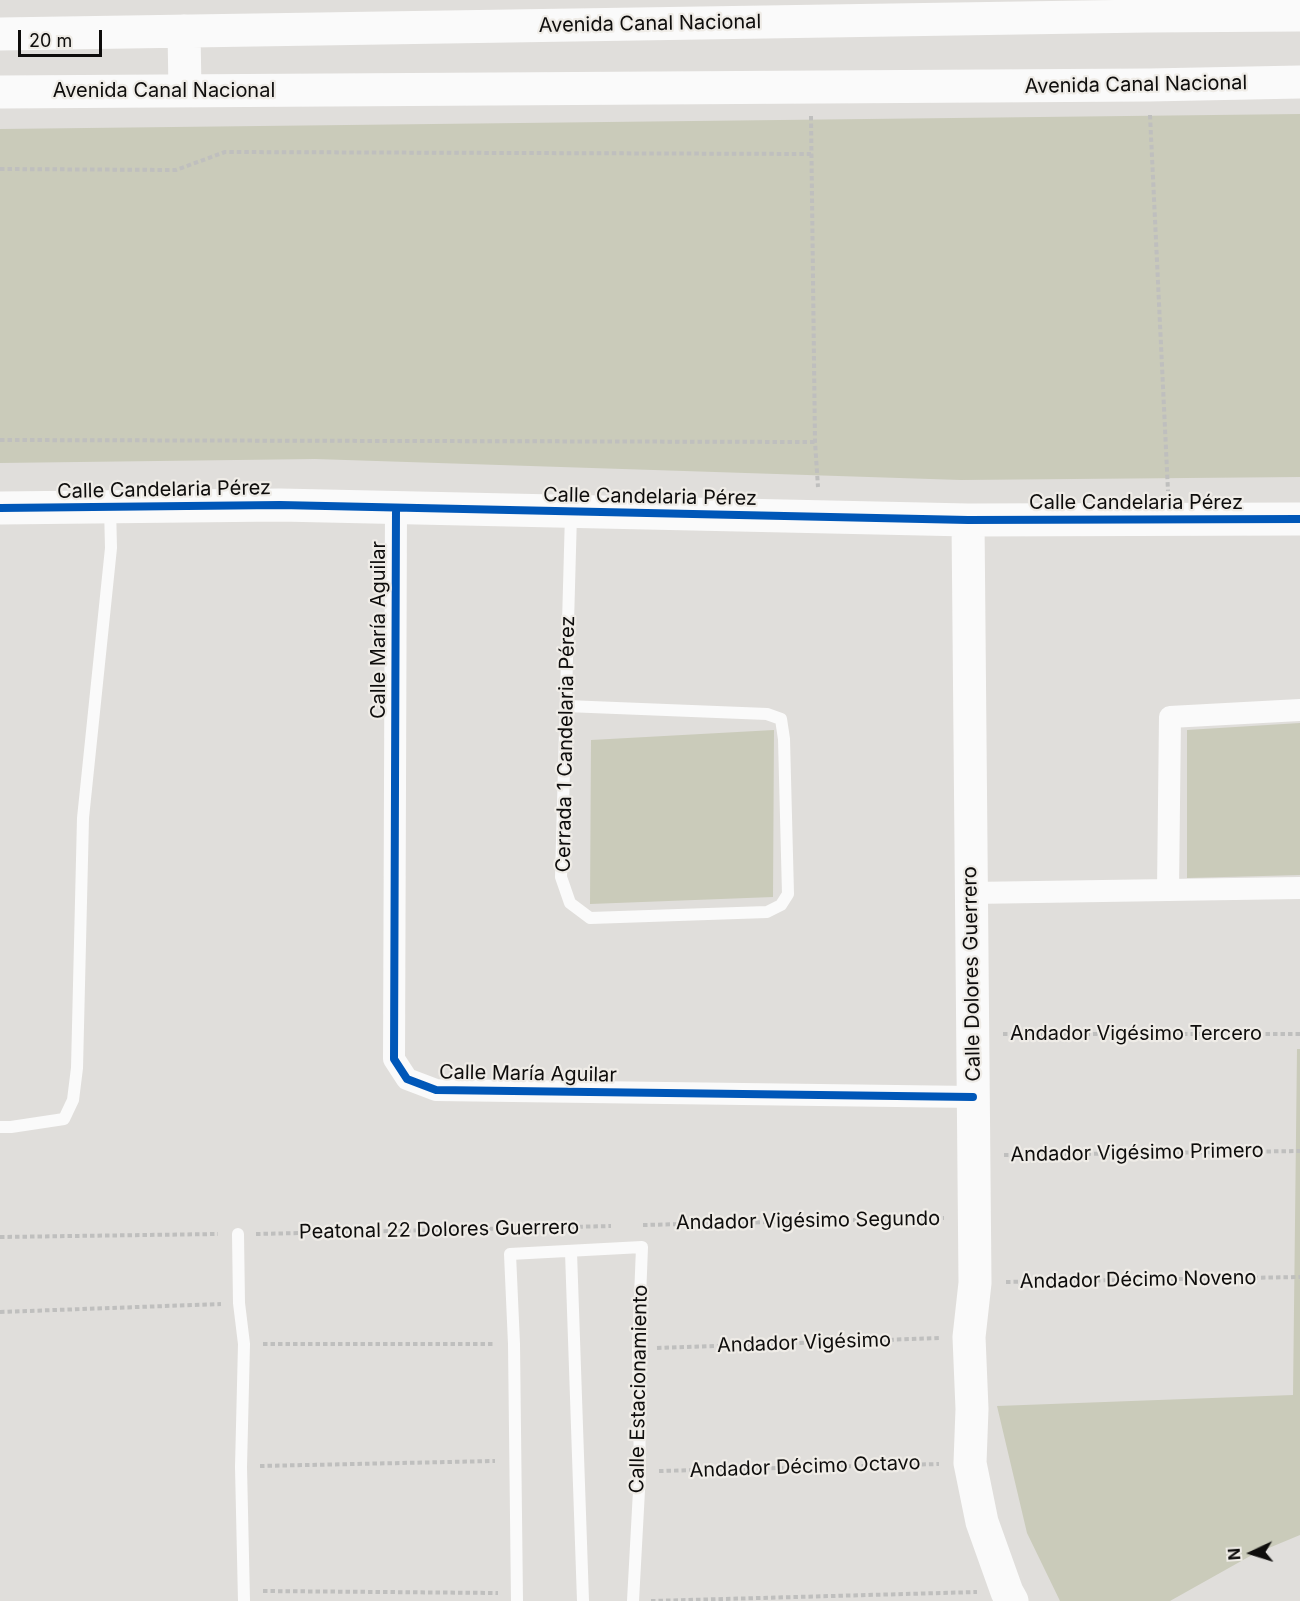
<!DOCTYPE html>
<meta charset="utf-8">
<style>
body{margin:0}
#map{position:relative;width:1300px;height:1601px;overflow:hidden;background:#e0dedb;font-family:Inter,sans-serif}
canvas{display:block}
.north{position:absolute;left:1222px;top:1523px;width:60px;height:60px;-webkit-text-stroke:4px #efece7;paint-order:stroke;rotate:266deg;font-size:16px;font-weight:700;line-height:24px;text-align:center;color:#0e0d0c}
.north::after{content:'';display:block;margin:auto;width:21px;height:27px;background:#0e0d0c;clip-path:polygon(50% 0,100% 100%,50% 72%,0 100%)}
.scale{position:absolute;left:18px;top:30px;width:84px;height:27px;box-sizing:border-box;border:3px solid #0e0d0c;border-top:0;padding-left:8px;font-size:18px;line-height:21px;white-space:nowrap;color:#0e0d0c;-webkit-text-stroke:4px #efece7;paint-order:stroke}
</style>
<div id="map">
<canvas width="1300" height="1601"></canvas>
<div class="north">N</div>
<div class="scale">20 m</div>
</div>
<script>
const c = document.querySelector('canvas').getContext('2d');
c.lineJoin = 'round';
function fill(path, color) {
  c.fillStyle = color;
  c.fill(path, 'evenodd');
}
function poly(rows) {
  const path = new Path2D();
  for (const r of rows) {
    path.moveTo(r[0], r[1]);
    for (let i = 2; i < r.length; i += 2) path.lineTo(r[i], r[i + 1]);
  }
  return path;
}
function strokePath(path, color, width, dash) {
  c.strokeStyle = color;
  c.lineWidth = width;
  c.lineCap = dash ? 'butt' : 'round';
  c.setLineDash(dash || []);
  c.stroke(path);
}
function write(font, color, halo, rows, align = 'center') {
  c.font = font + ' Inter,sans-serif';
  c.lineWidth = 4.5;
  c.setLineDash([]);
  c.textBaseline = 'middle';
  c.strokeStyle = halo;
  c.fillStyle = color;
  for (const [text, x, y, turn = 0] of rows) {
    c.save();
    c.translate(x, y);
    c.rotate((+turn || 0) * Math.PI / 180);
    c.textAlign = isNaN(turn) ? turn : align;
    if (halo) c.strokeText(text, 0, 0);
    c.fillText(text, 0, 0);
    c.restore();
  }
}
fill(poly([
 [1300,114,1300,477,961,480,315,459,0,463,0,129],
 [1300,723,1300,875,1187,878,1187,730],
 [774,730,773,897,590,904,591,740],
 [1297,1049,1300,1049,1300,1535,1252,1555,1170,1601,1060,1601,1027,1533,997,1406,1293,1395]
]), '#cacbba');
strokePath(poly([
 [1150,115,1168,491],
 [811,116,815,442,818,487],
 [0,169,176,170,225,152,811,154],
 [0,440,815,442],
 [1003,1034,1300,1034],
 [1004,1155,1300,1151],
 [643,1225,944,1218],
 [256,1234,611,1226],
 [0,1237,218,1234],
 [1006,1282,1300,1277],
 [0,1312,221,1304],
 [263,1344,495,1344],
 [657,1348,940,1338],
 [260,1466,495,1461],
 [659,1471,939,1464],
 [263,1591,498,1593],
 [651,1601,977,1592]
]), '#bfbfbe', 4, [4.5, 3]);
strokePath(poly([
 [566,706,767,714,781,719,784,739,788,894,781,905,767,912,590,918,570,903,561,877,571,514],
 [0,1127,11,1127,64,1119,73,1100,77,1068,83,818,111,548,110,507],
 [238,1234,239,1303,244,1344,241,1467,244,1601],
 [571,1252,583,1601],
 [517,1601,514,1344,510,1254,642,1247,638,1349,640,1472,633,1601]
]), '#fafafa', 12);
strokePath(poly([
 [396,508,394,1059,407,1079,436,1090,973,1097],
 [1168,890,1170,717,1300,710],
 [971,893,1300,888]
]), '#fafafa', 22);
strokePath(poly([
 [184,31,185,91],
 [0,34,1147,16,1300,15],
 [0,92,1149,85,1300,82],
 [0,508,280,505,968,520,1300,519],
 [968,520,975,1283,969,1337,972,1409,970,1463,982,1522,1007,1592,1012,1601]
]), '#fafafa', 33);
strokePath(poly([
 [0,508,280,505,968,520,1300,519],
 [396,508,394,1059,407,1079,436,1090,973,1097]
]), '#0057b8', 8);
write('20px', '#0e0d0c', '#efece7', [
 ["Avenida Canal Nacional",650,24,-1],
 ["Avenida Canal Nacional",1136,85,-1],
 ["Avenida Canal Nacional",164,91],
 ["Calle Candelaria Pérez",164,490,-1],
 ["Calle Candelaria Pérez",650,497,1],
 ["Calle Candelaria Pérez",1136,503],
 ["Calle María Aguilar",379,630,-90],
 ["Cerrada 1 Candelaria Pérez",566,744,-89],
 ["Calle Dolores Guerrero",972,974,-91],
 ["Andador Vigésimo Tercero",1136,1034],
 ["Calle María Aguilar",528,1074,1],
 ["Andador Vigésimo Primero",1137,1153,-1],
 ["Andador Vigésimo Segundo",808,1221,-1],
 ["Peatonal 22 Dolores Guerrero",439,1230,-1],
 ["Andador Décimo Noveno",1138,1280,-1],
 ["Andador Vigésimo",804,1343,-2],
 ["Calle Estacionamiento",639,1389,-89],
 ["Andador Décimo Octavo",805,1467,-2]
]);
</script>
